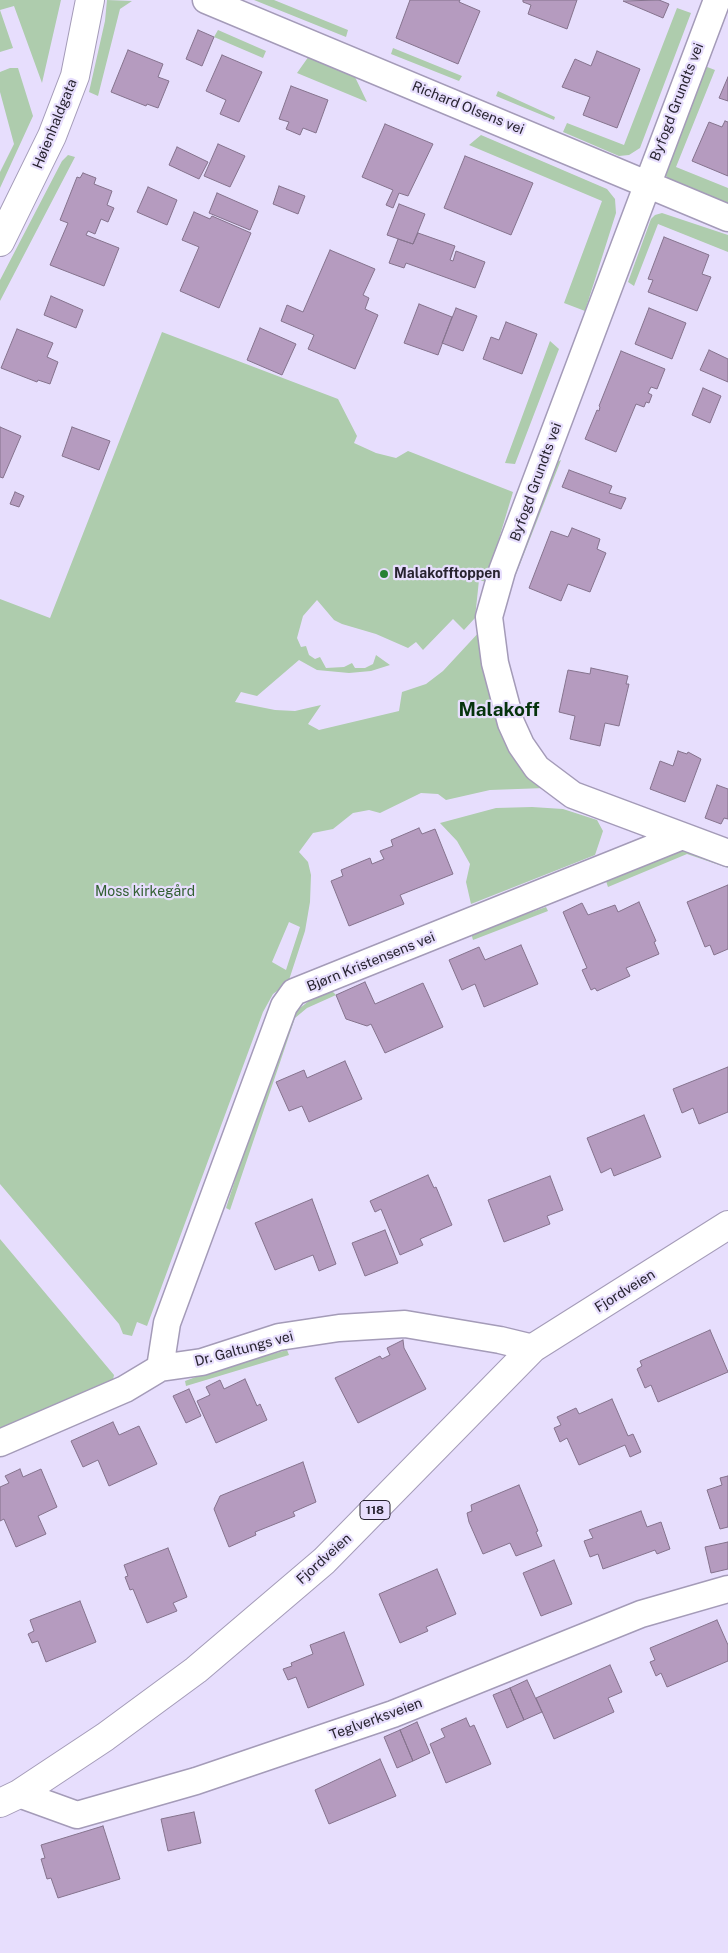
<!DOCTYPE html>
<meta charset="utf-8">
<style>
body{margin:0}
canvas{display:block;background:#e7defd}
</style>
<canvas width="728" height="1953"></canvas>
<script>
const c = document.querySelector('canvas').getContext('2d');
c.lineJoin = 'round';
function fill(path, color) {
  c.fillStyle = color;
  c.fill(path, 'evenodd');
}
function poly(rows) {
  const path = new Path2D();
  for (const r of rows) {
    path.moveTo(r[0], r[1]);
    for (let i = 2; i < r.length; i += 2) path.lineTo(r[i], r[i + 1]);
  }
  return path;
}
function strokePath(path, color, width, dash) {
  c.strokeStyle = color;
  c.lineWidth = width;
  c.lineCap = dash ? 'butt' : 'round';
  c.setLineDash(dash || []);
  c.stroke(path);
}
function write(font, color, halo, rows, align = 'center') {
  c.font = font + ' "Public Sans",sans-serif';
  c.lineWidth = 4.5;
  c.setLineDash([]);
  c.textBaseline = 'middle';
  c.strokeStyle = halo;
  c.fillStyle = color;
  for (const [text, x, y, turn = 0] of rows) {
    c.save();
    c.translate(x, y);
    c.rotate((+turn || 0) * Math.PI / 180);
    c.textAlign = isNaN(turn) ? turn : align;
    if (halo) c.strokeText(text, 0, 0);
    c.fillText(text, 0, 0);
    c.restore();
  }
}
fill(poly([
 [0,0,61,0,42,83,14,6,0,10],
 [107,0,132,1,120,9,98,96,89,92,105,21],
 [254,0,274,0,348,30,346,37],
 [677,8,691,13,640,148,629,155,619,156,563,132,567,123,624,145],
 [0,10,13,48,0,52],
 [218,30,266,51,263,58,214,37],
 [393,48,462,76,459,81,391,54],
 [309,56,355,77,367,102,297,73],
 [702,65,715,70,676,167,728,188,728,204,669,179,664,174],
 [10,68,18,68,33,116,0,188,0,172,14,144,0,92,0,72],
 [498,91,555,117,554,120,496,96],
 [481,135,607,189,615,199,616,213,585,311,564,303,602,201,469,145],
 [68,155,75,157,0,301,0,280,62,161],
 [662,213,728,235,728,252,658,224,634,286,628,282,651,219,655,215],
 [162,332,338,399,357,436,354,443,376,453,396,458,408,451,513,492,486,582,479,580,475,618,464,630,453,619,423,650,416,642,408,648,376,634,342,624,334,620,317,600,303,616,297,638,301,647,306,646,309,655,315,659,320,657,326,668,344,667,352,663,355,668,365,668,373,664,376,655,390,665,371,671,349,673,317,670,299,660,257,696,241,692,235,702,275,710,295,711,321,705,308,724,319,730,399,711,402,692,426,684,443,671,481,630,545,788,490,790,446,800,438,794,421,793,380,813,369,810,353,813,333,829,313,833,299,852,308,862,311,875,310,902,305,931,288,983,273,994,263,1012,147,1326,137,1322,132,1336,123,1334,119,1324,0,1184,0,599,50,618],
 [289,922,300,927,286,970,272,962],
 [550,341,559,349,515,464,505,463],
 [561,460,498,620,507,675,502,671,494,617,555,463],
 [532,807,563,809,597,820,603,831,595,855,471,904,466,882,470,864,457,841,440,823,496,808],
 [686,849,728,864,728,868,687,854,608,887,606,881],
 [546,907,548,911,473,940,471,933],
 [332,991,336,995,307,1008,295,1018,230,1210,226,1208,255,1118,295,1012,310,1000],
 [0,1239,114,1375,112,1385,0,1434],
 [287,1350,289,1355,186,1386,185,1381,220,1368]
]), '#aeccad');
const building = poly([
 [410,0,460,0,459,2,480,11,458,64,396,38,410,0],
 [523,0,577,0,567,29,528,14,531,5,523,2,523,0],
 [659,0,669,4,663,18,623,1,659,0],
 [198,30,214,37,202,66,186,59,198,30],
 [128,50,163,64,158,77,169,81,158,108,147,104,146,106,111,92,128,50],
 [597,51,640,69,617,128,583,115,590,97,562,87,575,59,591,66,597,51],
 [222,55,262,72,239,122,220,114,226,100,206,91,222,55],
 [728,77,728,101,719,98,728,77],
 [291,86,328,100,316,133,303,128,300,135,286,129,289,122,279,119,291,86],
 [725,121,728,122,728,176,692,161,709,122,722,127,725,121],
 [385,124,433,144,408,196,399,193,393,208,386,205,393,190,362,177,385,124],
 [218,144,245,156,230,187,204,176,218,144],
 [177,147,208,162,199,179,169,165,177,147],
 [465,156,533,183,511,235,444,208,465,156],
 [83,173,96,178,94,184,112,191,107,205,114,208,108,222,101,219,95,234,88,231,86,235,119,248,104,286,50,265,68,223,60,220,77,177,80,178,83,173],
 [279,186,305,196,298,214,273,204,279,186],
 [148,187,177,200,167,225,137,212,148,187],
 [217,193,258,211,250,230,209,213,217,193],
 [399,204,425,214,413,244,387,235,399,204],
 [194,212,210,219,212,216,251,233,219,308,180,291,199,247,182,240,194,212],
 [418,233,455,246,450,260,453,261,456,251,485,262,475,288,406,263,404,268,389,263,398,239,413,244,418,233],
 [664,237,709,255,702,274,711,277,697,311,648,292,653,280,648,279,664,237],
 [330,250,375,269,363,295,369,298,365,309,378,315,355,369,308,349,314,335,281,321,287,305,303,312,330,250],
 [51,296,83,310,76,328,44,315,51,296],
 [419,304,452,317,438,355,404,343,419,304],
 [456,308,477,316,463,351,442,343,456,308],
 [649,308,686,323,672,359,635,344,649,308],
 [506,322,537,334,522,374,483,359,491,337,499,340,506,322],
 [260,328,296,344,282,375,247,360,260,328],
 [17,329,53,343,47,357,58,362,50,384,38,380,37,382,1,368,17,329],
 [709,350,728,359,728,382,700,370,709,350],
 [621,351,665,369,657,389,651,387,648,393,652,395,649,403,646,402,644,407,636,404,616,452,585,439,597,410,599,411,600,407,599,406,621,351],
 [703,388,721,396,710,423,692,415,703,388],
 [0,427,21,436,3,478,0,477,0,427],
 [72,427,110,441,99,470,62,456,72,427],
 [569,470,612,486,609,493,626,498,621,509,562,487,569,470],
 [15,492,24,496,19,507,10,504,15,492],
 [572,528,600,539,597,549,606,553,590,592,568,584,561,601,529,588,551,531,568,537,572,528],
 [591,668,628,676,626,684,629,684,619,726,605,723,600,746,570,739,575,716,559,712,568,670,590,674,591,668],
 [678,751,687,754,688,752,701,759,685,802,650,789,660,761,673,766,678,751],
 [717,785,728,789,728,819,724,818,721,824,705,818,717,785],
 [419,828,422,834,435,829,453,874,400,895,404,904,349,926,331,881,343,876,341,870,370,858,372,864,384,859,380,851,393,846,391,840,419,828],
 [728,885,728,949,714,955,710,945,705,947,687,902,728,885],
 [639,902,656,941,654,942,659,954,626,968,630,976,597,991,595,988,591,990,582,970,587,968,563,912,582,903,588,915,615,905,618,912,639,902],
 [521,945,538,984,484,1007,475,984,462,990,449,960,479,947,485,960,521,945],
 [365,982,375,1004,423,983,443,1027,385,1053,371,1024,367,1026,346,1019,336,995,365,982],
 [345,1061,362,1099,309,1122,302,1106,289,1111,276,1082,304,1070,307,1078,345,1061],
 [728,1067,728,1112,699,1124,693,1108,682,1113,673,1089,728,1067],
 [644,1115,661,1157,614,1176,611,1168,601,1173,587,1138,644,1115],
 [428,1175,434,1188,436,1187,452,1225,420,1239,423,1245,400,1255,381,1209,375,1212,370,1201,428,1175],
 [550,1176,563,1210,547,1216,550,1224,504,1242,488,1200,550,1176],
 [312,1199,336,1264,319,1271,313,1255,275,1270,255,1223,312,1199],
 [385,1230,398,1263,365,1276,352,1243,385,1230],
 [710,1330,728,1372,658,1402,651,1385,645,1388,637,1369,642,1366,640,1361,710,1330],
 [403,1340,404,1348,426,1389,358,1423,335,1378,380,1356,382,1359,390,1355,387,1348,403,1340],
 [245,1379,257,1406,260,1404,267,1420,216,1443,197,1401,210,1395,206,1387,220,1380,224,1389,245,1379],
 [189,1389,201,1416,186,1423,173,1396,189,1389],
 [612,1399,628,1436,633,1434,641,1452,630,1457,625,1445,579,1465,567,1438,560,1442,554,1428,561,1425,557,1417,576,1408,579,1414,612,1399],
 [113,1422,119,1435,139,1426,157,1464,109,1486,98,1460,83,1467,71,1441,113,1422],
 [303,1462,316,1502,293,1512,295,1516,255,1532,256,1535,229,1547,214,1509,220,1496,303,1462],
 [20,1469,23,1477,41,1469,57,1507,38,1516,46,1534,16,1547,4,1519,0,1521,0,1487,9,1483,5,1476,20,1469],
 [728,1476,728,1527,720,1529,707,1490,722,1485,720,1478,728,1476],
 [519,1485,538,1531,536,1532,542,1546,516,1556,510,1543,483,1554,469,1522,467,1513,472,1511,471,1505,519,1485],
 [641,1511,647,1527,661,1522,670,1549,657,1554,655,1550,603,1569,598,1554,590,1557,584,1541,593,1538,589,1530,641,1511],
 [728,1542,728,1569,711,1573,705,1547,728,1542],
 [168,1548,187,1597,173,1603,177,1611,147,1623,133,1589,130,1590,125,1577,128,1576,124,1565,168,1548],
 [554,1560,572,1604,541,1616,523,1573,554,1560],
 [437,1569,456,1614,426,1627,428,1631,400,1643,379,1594,437,1569],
 [80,1601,96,1642,46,1662,38,1641,32,1643,28,1634,34,1631,30,1620,80,1601],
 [717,1620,728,1645,728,1661,667,1687,661,1673,656,1676,650,1662,655,1660,650,1648,717,1620],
 [344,1632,364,1685,308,1708,296,1677,288,1680,283,1669,292,1666,291,1663,313,1654,310,1645,344,1632],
 [610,1665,622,1692,608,1698,614,1712,554,1739,536,1698,610,1665],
 [527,1680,542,1712,524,1720,510,1688,527,1680],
 [510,1688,524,1720,507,1728,493,1695,510,1688],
 [466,1718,470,1727,474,1725,491,1764,446,1783,430,1744,445,1737,441,1729,466,1718],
 [417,1722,430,1753,413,1761,400,1730,417,1722],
 [400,1730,413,1761,397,1768,384,1737,400,1730],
 [380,1759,396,1796,329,1824,315,1790,380,1759],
 [194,1812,201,1843,168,1851,161,1819,194,1812],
 [103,1826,120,1879,58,1898,51,1878,47,1879,41,1859,45,1858,41,1845,103,1826]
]);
fill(building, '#b59bbf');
strokePath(building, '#85738d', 1);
const street = poly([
 [206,0,728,218],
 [717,0,502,571,489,617,495,663,511,723,521,745,537,768,573,795,728,853],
 [160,1368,167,1323,284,1006,294,992,680,837],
 [0,1443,125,1389,160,1368,202,1362,279,1337,339,1328,405,1324,500,1340,533,1348],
 [19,1794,77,1815,196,1781,393,1714,641,1614,728,1589]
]);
const secondary = poly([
 [0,242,52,136,75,76,90,0]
]);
const primary = poly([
 [0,1803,19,1794,105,1737,196,1670,324,1561,533,1348,728,1225]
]);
strokePath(street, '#a49bb8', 29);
strokePath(secondary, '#a49bb8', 30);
strokePath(primary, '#a49bb8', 30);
strokePath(street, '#fff', 26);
strokePath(secondary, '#fff', 28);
strokePath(primary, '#fff', 28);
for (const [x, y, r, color] of [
 [384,574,5,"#278233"]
]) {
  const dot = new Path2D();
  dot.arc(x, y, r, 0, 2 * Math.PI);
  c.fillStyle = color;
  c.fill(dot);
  strokePath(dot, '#e7defd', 2);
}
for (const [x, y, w] of [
 [375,1510,30]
]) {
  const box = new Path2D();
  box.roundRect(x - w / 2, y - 9.5, w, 19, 4);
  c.fillStyle = '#e7defd';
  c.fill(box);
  strokePath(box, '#27232f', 1);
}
write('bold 12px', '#27232f', null, [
 ["118",375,1510]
]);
write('14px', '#27232f', '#e7defd', [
 ["Byfogd Grundts vei",677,102,-69],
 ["Richard Olsens vei",468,108,22],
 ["Høienhaldgata",55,124,-68],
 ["Byfogd Grundts vei",536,482,-70],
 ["Bjørn Kristensens vei",371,962,-22],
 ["Fjordveien",625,1291,-32],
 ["Dr. Galtungs vei",244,1349,-15],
 ["Fjordveien",324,1559,-42],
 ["Teglverksveien",376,1719,-20]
]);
write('bold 14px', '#27232f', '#e7defd', [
 ["Malakofftoppen",394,574]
], 'left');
write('14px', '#336033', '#e7defd', [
 ["Moss kirkegård",145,892]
]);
write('bold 19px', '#06330d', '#e7defd', [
 ["Malakoff",499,710]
]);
</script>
